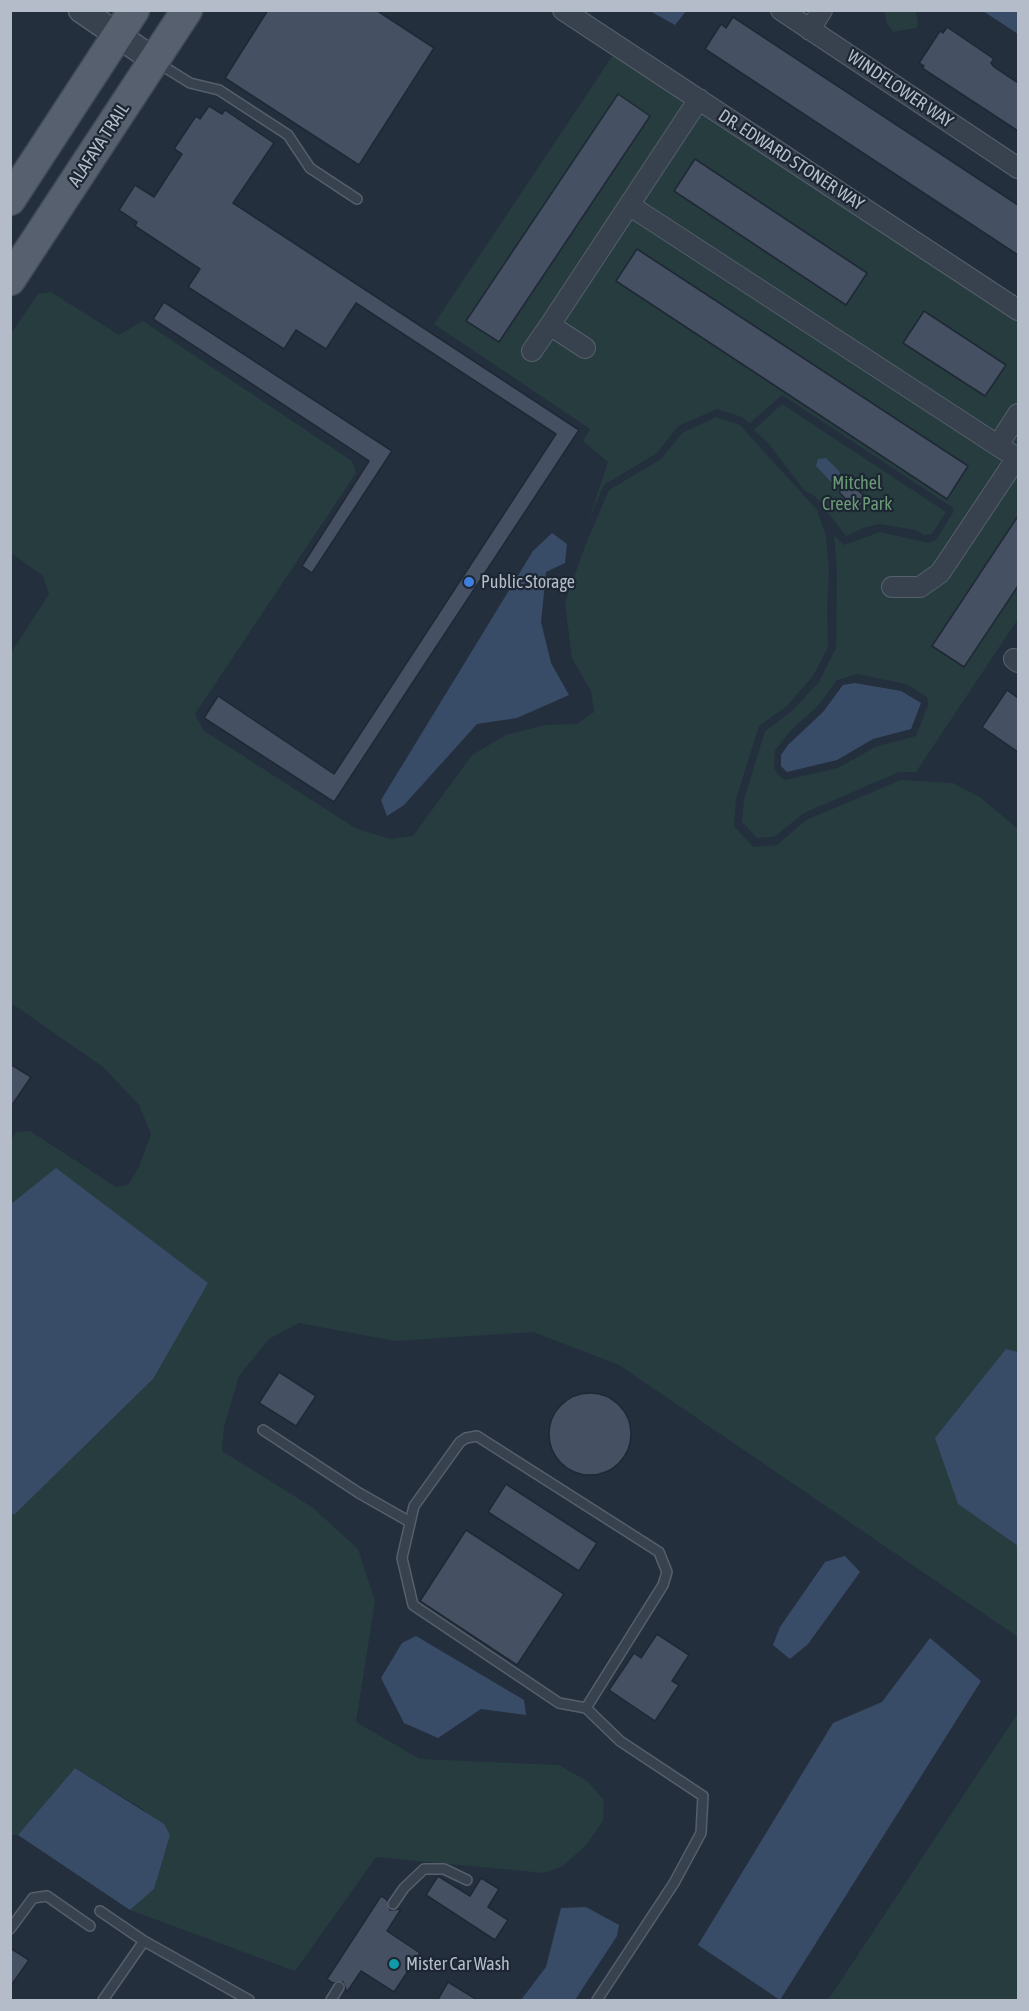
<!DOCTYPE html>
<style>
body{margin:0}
#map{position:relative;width:1029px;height:2011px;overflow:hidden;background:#242f3e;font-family:"Asap Condensed",sans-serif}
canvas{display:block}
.frame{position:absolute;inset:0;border:12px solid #b4bcc9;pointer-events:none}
</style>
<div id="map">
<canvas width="1029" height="2011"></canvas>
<div class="frame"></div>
</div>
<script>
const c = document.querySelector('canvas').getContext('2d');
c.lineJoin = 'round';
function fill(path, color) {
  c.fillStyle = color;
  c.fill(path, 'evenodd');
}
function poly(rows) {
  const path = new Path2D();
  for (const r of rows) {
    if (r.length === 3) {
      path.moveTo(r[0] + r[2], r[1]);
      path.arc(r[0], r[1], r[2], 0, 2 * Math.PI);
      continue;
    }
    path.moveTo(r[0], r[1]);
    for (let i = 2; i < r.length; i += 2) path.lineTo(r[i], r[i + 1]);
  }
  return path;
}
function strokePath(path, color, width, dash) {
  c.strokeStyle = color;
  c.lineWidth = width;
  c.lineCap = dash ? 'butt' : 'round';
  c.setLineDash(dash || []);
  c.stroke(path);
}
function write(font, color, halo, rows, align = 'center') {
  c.font = font + ' "Asap Condensed",sans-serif';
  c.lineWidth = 4.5;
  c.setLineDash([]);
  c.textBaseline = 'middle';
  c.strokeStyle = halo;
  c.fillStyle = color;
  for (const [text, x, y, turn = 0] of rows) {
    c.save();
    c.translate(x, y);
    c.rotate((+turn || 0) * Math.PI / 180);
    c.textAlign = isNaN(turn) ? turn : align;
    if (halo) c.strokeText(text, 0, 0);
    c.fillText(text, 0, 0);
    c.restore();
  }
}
fill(poly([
 [884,11,916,11,918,24,916,28,893,32,887,23],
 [613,55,1018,322,1018,619,916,772,899,772,804,813,774,837,757,838,742,822,744,800,765,731,792,711,819,682,836,648,837,569,834,535,844,545,880,532,929,543,936,540,954,511,952,507,782,395,750,423,742,417,717,409,678,426,657,453,604,485,589,519,608,462,583,441,590,429,434,324],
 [857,674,906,684,927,697,928,705,916,736,875,747,838,768,785,780,781,778,774,769,775,750,792,729,818,706,837,680],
 [51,292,119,335,143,321,352,461,356,473,195,714,203,730,355,828,390,839,413,836,472,755,506,735,545,725,577,724,594,712,591,691,572,658,565,603,585,546,609,490,661,459,682,433,716,417,740,425,817,510,826,536,829,570,827,609,828,647,813,676,787,706,759,726,736,799,734,826,753,847,777,845,806,820,901,780,953,783,981,798,1018,829,1018,1352,1005,1350,958,1504,1018,1546,1018,1637,619,1365,533,1332,395,1341,299,1323,269,1339,239,1376,224,1427,222,1451,312,1507,358,1549,375,1601,356,1722,420,1759,559,1765,587,1781,604,1800,603,1821,586,1845,563,1866,544,1873,376,1857,295,1971,130,1910,154,1889,170,1835,141,1808,75,1768,18,1835,11,1835,10,1514,15,1514,153,1379,27,1192,11,1204,11,1140,16,1132,30,1131,116,1187,128,1185,139,1167,151,1134,139,1105,103,1067,11,1003,11,653,49,594,43,576,11,553,10,335,38,294],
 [782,404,946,512,932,534,924,535,916,530,880,524,863,528,846,536,815,496,805,491,768,443,754,430],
 [1018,1713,1018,2000,828,2000]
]), '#263c3f');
fill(poly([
 [650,11,686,11,675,25],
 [983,11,1018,11,1018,34],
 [826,458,840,472,839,482,831,482,816,466,818,459],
 [552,533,567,544,565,563,546,572,541,622,551,663,569,695,517,718,477,724,404,805,387,816,381,800,533,551],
 [855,683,901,691,921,703,911,729,873,739,837,760,787,772,781,766,781,755,788,745,823,712,843,685],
 [56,1168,208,1283,153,1379,15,1514,11,1514,11,1204],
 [1006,1349,1018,1352,1018,1546,958,1504,935,1438],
 [845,1556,860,1572,808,1644,790,1659,773,1645,780,1627,825,1562],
 [416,1636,524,1700,526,1715,481,1709,438,1738,404,1723,381,1678,402,1643],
 [930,1638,981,1681,780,2000,698,1945,833,1723,882,1702],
 [75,1768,164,1824,170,1835,154,1889,130,1910,18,1835],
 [586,1907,619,1925,617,1936,575,2000,521,2000,546,1967,561,1908]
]), '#394c67');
const building = poly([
 [268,10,376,10,434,48,359,165,225,78,268,10],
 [733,17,1018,205,1018,255,705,49,721,24,726,28,733,17],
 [947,27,994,59,991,63,994,67,1018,83,1018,131,922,68,924,66,919,63,940,31,943,33,947,27],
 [618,94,650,116,499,342,466,321,618,94],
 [209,106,222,114,225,110,274,143,233,203,579,430,334,802,204,718,218,696,334,774,556,434,356,303,326,349,296,330,284,349,188,287,200,269,135,226,137,222,119,210,135,185,154,197,182,154,174,149,196,116,200,119,209,106],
 [695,159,867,273,846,305,674,191,695,159],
 [637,249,968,466,947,499,616,281,637,249],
 [164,302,392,451,312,573,302,566,369,461,153,319,164,302],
 [924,311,1006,365,985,396,903,343,924,311],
 [849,481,867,499,856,510,839,492,849,481],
 [1018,516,1018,586,964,667,932,646,1018,516],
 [1007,690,1018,698,1018,752,982,727,1007,690],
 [10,1064,31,1077,10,1108,10,1064],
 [279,1372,316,1396,296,1426,259,1403,279,1372],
 [590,1434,41],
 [506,1484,597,1543,579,1571,488,1512,506,1484],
 [466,1530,564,1594,517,1665,420,1601,466,1530],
 [657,1634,689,1655,672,1681,679,1685,655,1721,609,1690,634,1653,641,1658,657,1634],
 [438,1876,470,1896,481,1878,499,1889,488,1907,508,1920,495,1940,426,1895,438,1876],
 [381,1896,387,1900,390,1910,401,1909,387,1931,420,1953,394,1992,361,1971,347,1992,343,1982,333,1983,327,1979,381,1896],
 [10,1948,29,1960,10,1987,10,1948],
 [448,1982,479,2001,437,2001,448,1982]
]);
fill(building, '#455162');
strokePath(building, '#1f2835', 1.5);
const service = poly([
 [158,63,190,83,219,90,288,135,310,168,357,199],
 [263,1430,359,1493,410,1522],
 [586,1708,663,1585,667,1572,659,1552,477,1436,466,1438,460,1442,414,1506,402,1558,413,1605,559,1703,586,1708,620,1741,703,1796,701,1833,674,1883,597,2000],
 [393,1904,404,1888,424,1869,444,1869,467,1880],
 [100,1911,144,1941],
 [10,1929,33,1898,47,1896,90,1926],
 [103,2000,144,1941,249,2000],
 [331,2000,339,1987]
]);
const minor = poly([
 [563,10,1018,310],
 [781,10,1018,168],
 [810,30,822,10],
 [629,205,1017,458],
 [585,348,550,325,699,99],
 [532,351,550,325],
 [998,445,1018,414],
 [892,587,920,587,940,573,1018,456],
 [1014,659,1018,662]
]);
const tertiary = poly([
 [81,10,154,60]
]);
const primary = poly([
 [10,200,134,10],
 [10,280,187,10]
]);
strokePath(service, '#565f6c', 12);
strokePath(minor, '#565f6c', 22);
strokePath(tertiary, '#565f6c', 27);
strokePath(primary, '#414a57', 33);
strokePath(service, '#38414e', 9);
strokePath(minor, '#38414e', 20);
strokePath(tertiary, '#38414e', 24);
strokePath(primary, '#56606e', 30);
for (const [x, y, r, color] of [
 [469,582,6,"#3f7fe0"],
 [394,1964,6,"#0f9aa8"]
]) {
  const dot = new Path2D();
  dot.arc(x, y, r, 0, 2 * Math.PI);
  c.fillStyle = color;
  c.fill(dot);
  strokePath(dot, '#1d2633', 2);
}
write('18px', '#b4bcc9', '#1d2633', [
 ["WINDFLOWER WAY",900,89,34],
 ["ALAFAYA TRAIL",99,145,-57],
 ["DR. EDWARD STONER WAY",791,160,33]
]);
write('18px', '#6b9a76', '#1d2633', [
 ["Mitchel",857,483],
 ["Creek Park",857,504]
]);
write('18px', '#b4bcc9', '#1d2633', [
 ["Public Storage",481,582],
 ["Mister Car Wash",406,1964]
], 'left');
</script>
